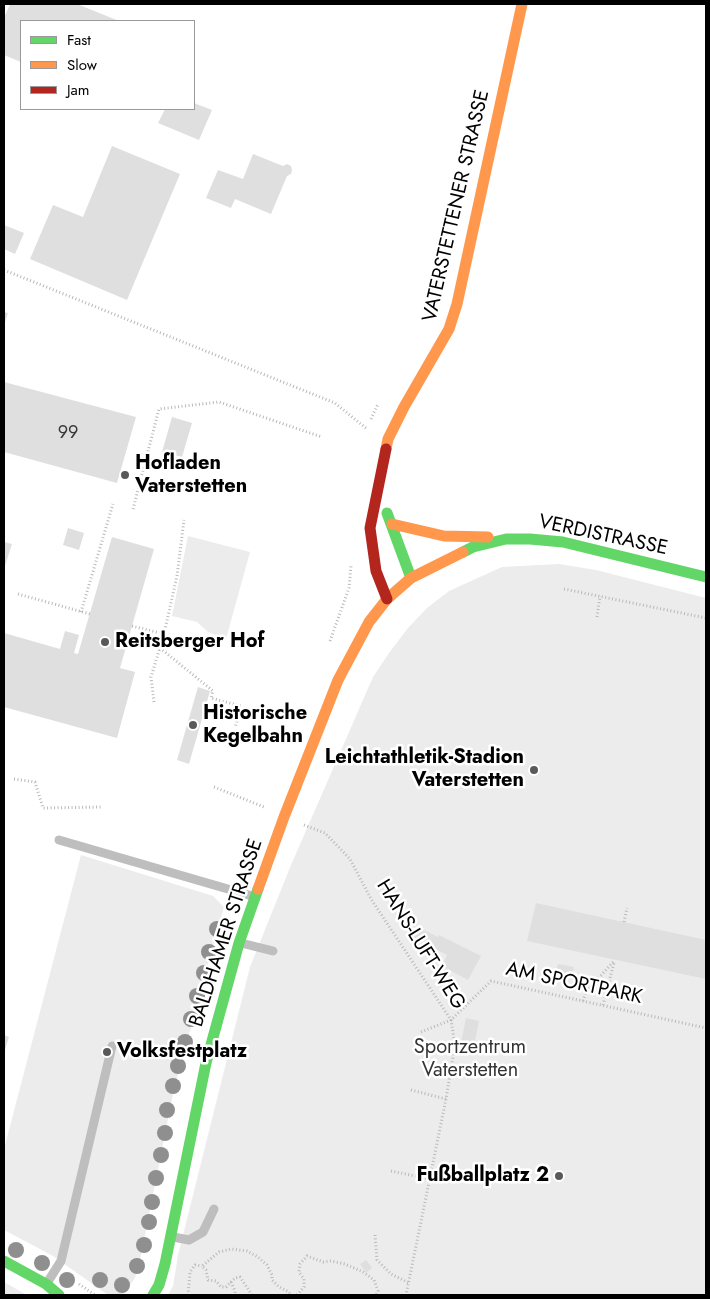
<!DOCTYPE html>
<meta charset="utf-8">
<style>
body{margin:0}
#map{position:relative;width:710px;height:1299px;overflow:hidden;background:#fff;font-family:Jost,sans-serif}
canvas{display:block}
.frame{position:absolute;inset:0;border:5px solid #000;pointer-events:none}
.legend{position:absolute;left:20px;top:20px;width:175px;height:90px;box-sizing:border-box;background:#fff;border:1px solid #999;margin:0;padding:6px 9px;list-style:none;font-size:15px;color:#000}
.legend li{display:flex;align-items:center;gap:10px;height:25px}
.legend b{width:25px;border:1px solid #999}
</style>
<div id="map">
<canvas width="710" height="1299"></canvas>
<div class="frame"></div>
<ul class="legend">
<li><b style="height:6px;background:#63d668"></b>Fast</li>
<li><b style="height:6px;background:#ff974d"></b>Slow</li>
<li><b style="height:6px;background:#b3261e"></b>Jam</li>
</ul>
</div>
<script>
const c = document.querySelector('canvas').getContext('2d');
c.lineJoin = 'round';
function fill(path, color) {
  c.fillStyle = color;
  c.fill(path, 'evenodd');
}
function poly(rows) {
  const path = new Path2D();
  for (const r of rows) {
    path.moveTo(r[0], r[1]);
    for (let i = 2; i < r.length; i += 2) path.lineTo(r[i], r[i + 1]);
  }
  return path;
}
function strokePath(path, color, width, dash) {
  c.strokeStyle = color;
  c.lineWidth = width;
  c.lineCap = dash ? 'butt' : 'round';
  c.setLineDash(dash || []);
  c.stroke(path);
}
function write(font, color, halo, rows, align = 'center') {
  c.font = font + ' Jost,sans-serif';
  c.lineWidth = 5;
  c.setLineDash([]);
  c.textBaseline = 'middle';
  c.strokeStyle = halo;
  c.fillStyle = color;
  for (const [text, x, y, turn = 0] of rows) {
    c.save();
    c.translate(x, y);
    c.rotate((+turn || 0) * Math.PI / 180);
    c.textAlign = isNaN(turn) ? turn : align;
    if (halo) c.strokeText(text, 0, 0);
    c.fillText(text, 0, 0);
    c.restore();
  }
}
fill(poly([
 [188,536,250,552,226,639,208,632,197,622,172,616],
 [559,564,596,570,706,598,706,1295,168,1295,173,1286,178,1255,250,967,291,865,373,677,389,653,408,628,427,608,449,591,502,567],
 [81,855,213,896,224,907,174,1089,140,1260,135,1278,123,1295,108,1295,53,1256,4,1230,4,1149],
 [4,1282,27,1295,4,1295]
]), '#ececec');
fill(poly([
 [10,4,77,4,119,21,21,21,21,62,4,55,4,18],
 [194,103,212,110,199,140,158,123,165,109,194,109],
 [112,146,180,174,127,300,30,259,53,205,83,217],
 [253,154,283,166,287,164,291,166,292,170,291,174,287,176,271,214,235,199,231,208,206,198,218,170,243,179],
 [4,225,24,233,15,254,4,249],
 [4,312,8,313,4,325],
 [4,382,136,417,117,483,4,452],
 [172,417,192,423,182,457,162,452],
 [68,528,84,533,79,550,63,545],
 [112,537,154,549,120,668,135,672,117,738,4,707,4,633,60,649,65,631,79,635,74,653,78,654],
 [4,542,12,544,5,566,4,566],
 [198,687,210,691,189,764,177,760],
 [536,903,706,940,706,979,527,941],
 [422,929,438,937,439,935,481,956,468,980,442,966,447,955,433,948,430,953,413,945,415,942,409,939,411,935,414,930,419,933],
 [558,964,574,967,572,978,555,975],
 [466,1018,479,1021,474,1046,461,1043],
 [4,1035,9,1037,4,1053],
 [366,1260,372,1268,366,1273,360,1264]
]), '#dfdfdf');
strokePath(poly([
 [4,270,335,403,367,429],
 [371,419,378,404],
 [133,509,159,409,219,402,322,437],
 [564,589,706,618],
 [18,594,90,614],
 [81,612,113,504],
 [597,617,600,596],
 [132,626,164,634],
 [330,641,349,588,351,566],
 [160,648,213,691,211,698,241,706,235,728],
 [154,702,151,677,164,634,177,576,184,520],
 [14,779,35,782,43,808,102,807],
 [214,787,264,807],
 [304,825,325,833,350,859,371,899,451,1020,455,1045,446,1099,406,1295],
 [624,922,627,908],
 [583,1001,586,992,614,961],
 [603,1005,614,963],
 [421,1032,451,1020,491,981,706,1028],
 [411,1090,446,1099],
 [391,1171,430,1179],
 [375,1235,377,1260,391,1274,409,1283],
 [231,1282,235,1291,235,1295],
 [79,1284,95,1295],
 [188,1295,190,1272,195,1265,202,1266],
 [252,1295,240,1277,235,1278,226,1287,221,1287,216,1281,208,1280,206,1270,202,1266,219,1252,231,1249,247,1251,258,1257,267,1265,272,1275,272,1280,279,1287,289,1292,290,1295],
 [297,1295,304,1287,304,1279,299,1272,300,1264,307,1256,323,1262,331,1261,345,1264,363,1272,374,1280,378,1291,376,1295]
]), '#b9b9b9', 3, [1, 2.5]);
strokePath(poly([
 [59,840,252,896],
 [241,943,273,951],
 [173,1237,189,1240,203,1232,214,1209],
 [47,1283,61,1261,112,1046]
]), '#bebebe', 9);
strokePath(poly([
 [387,513,411,578],
 [463,552,473,547,506,539,530,539,563,542,706,577],
 [4,1261,46,1284,59,1295],
 [153,1295,159,1285,165,1264,206,1063,239,943,258,889]
]), '#63d668', 11);
strokePath(poly([
 [386,449,388,439,404,407,449,329,457,304,522,4],
 [392,524,444,536,488,537],
 [258,889,284,817,338,680,369,622,387,599,411,578,463,552]
]), '#ff974d', 11);
strokePath(poly([
 [386,449,370,528,376,571,387,599]
]), '#b3261e', 11);
c.fillStyle = '#8f8f8f';
for (const [x, y] of [
 [217,929],
 [209,952],
 [204,973],
 [197,996],
 [191,1019],
 [185,1042],
 [178,1066],
 [173,1086],
 [167,1110],
 [165,1133],
 [161,1155],
 [156,1178],
 [152,1202],
 [149,1222],
 [144,1245],
 [16,1250],
 [42,1263],
 [137,1266],
 [67,1280],
 [100,1280],
 [122,1285]
]) {
  c.beginPath();
  c.arc(x, y, 8, 0, 2 * Math.PI);
  c.fill();
}
for (const [x, y, r, color] of [
 [125,475,5,"#595959"],
 [105,642,5,"#595959"],
 [193,725,5,"#595959"],
 [534,770,5,"#595959"],
 [107,1052,5,"#595959"],
 [559,1176,5,"#595959"]
]) {
  const dot = new Path2D();
  dot.arc(x, y, r, 0, 2 * Math.PI);
  c.fillStyle = color;
  c.fill(dot);
  strokePath(dot, '#fff', 2);
}
write('18px', '#383838', null, [
 ["99",68,434]
]);
write('20px', '#000', '#fff', [
 ["VATERSTETTENER STRASSE",457,206,-77],
 ["VERDISTRASSE",603,536,12],
 ["BALDHAMER STRASSE",227,933,-72],
 ["HANS-LUFT-WEG",420,945,58],
 ["AM SPORTPARK",574,984,12]
]);
write('bold 20px', '#000', '#fff', [
 ["Hofladen",135,464],
 ["Vaterstetten",135,487],
 ["Reitsberger Hof",115,642],
 ["Historische",203,714],
 ["Kegelbahn",203,737],
 ["Leichtathletik-Stadion",524,758,"right"],
 ["Vaterstetten",524,781,"right"],
 ["Volksfestplatz",117,1052],
 ["Fußballplatz 2",549,1176,"right"]
], 'left');
write('20px', '#333', '#fff', [
 ["Sportzentrum",470,1048],
 ["Vaterstetten",470,1071]
]);
</script>
